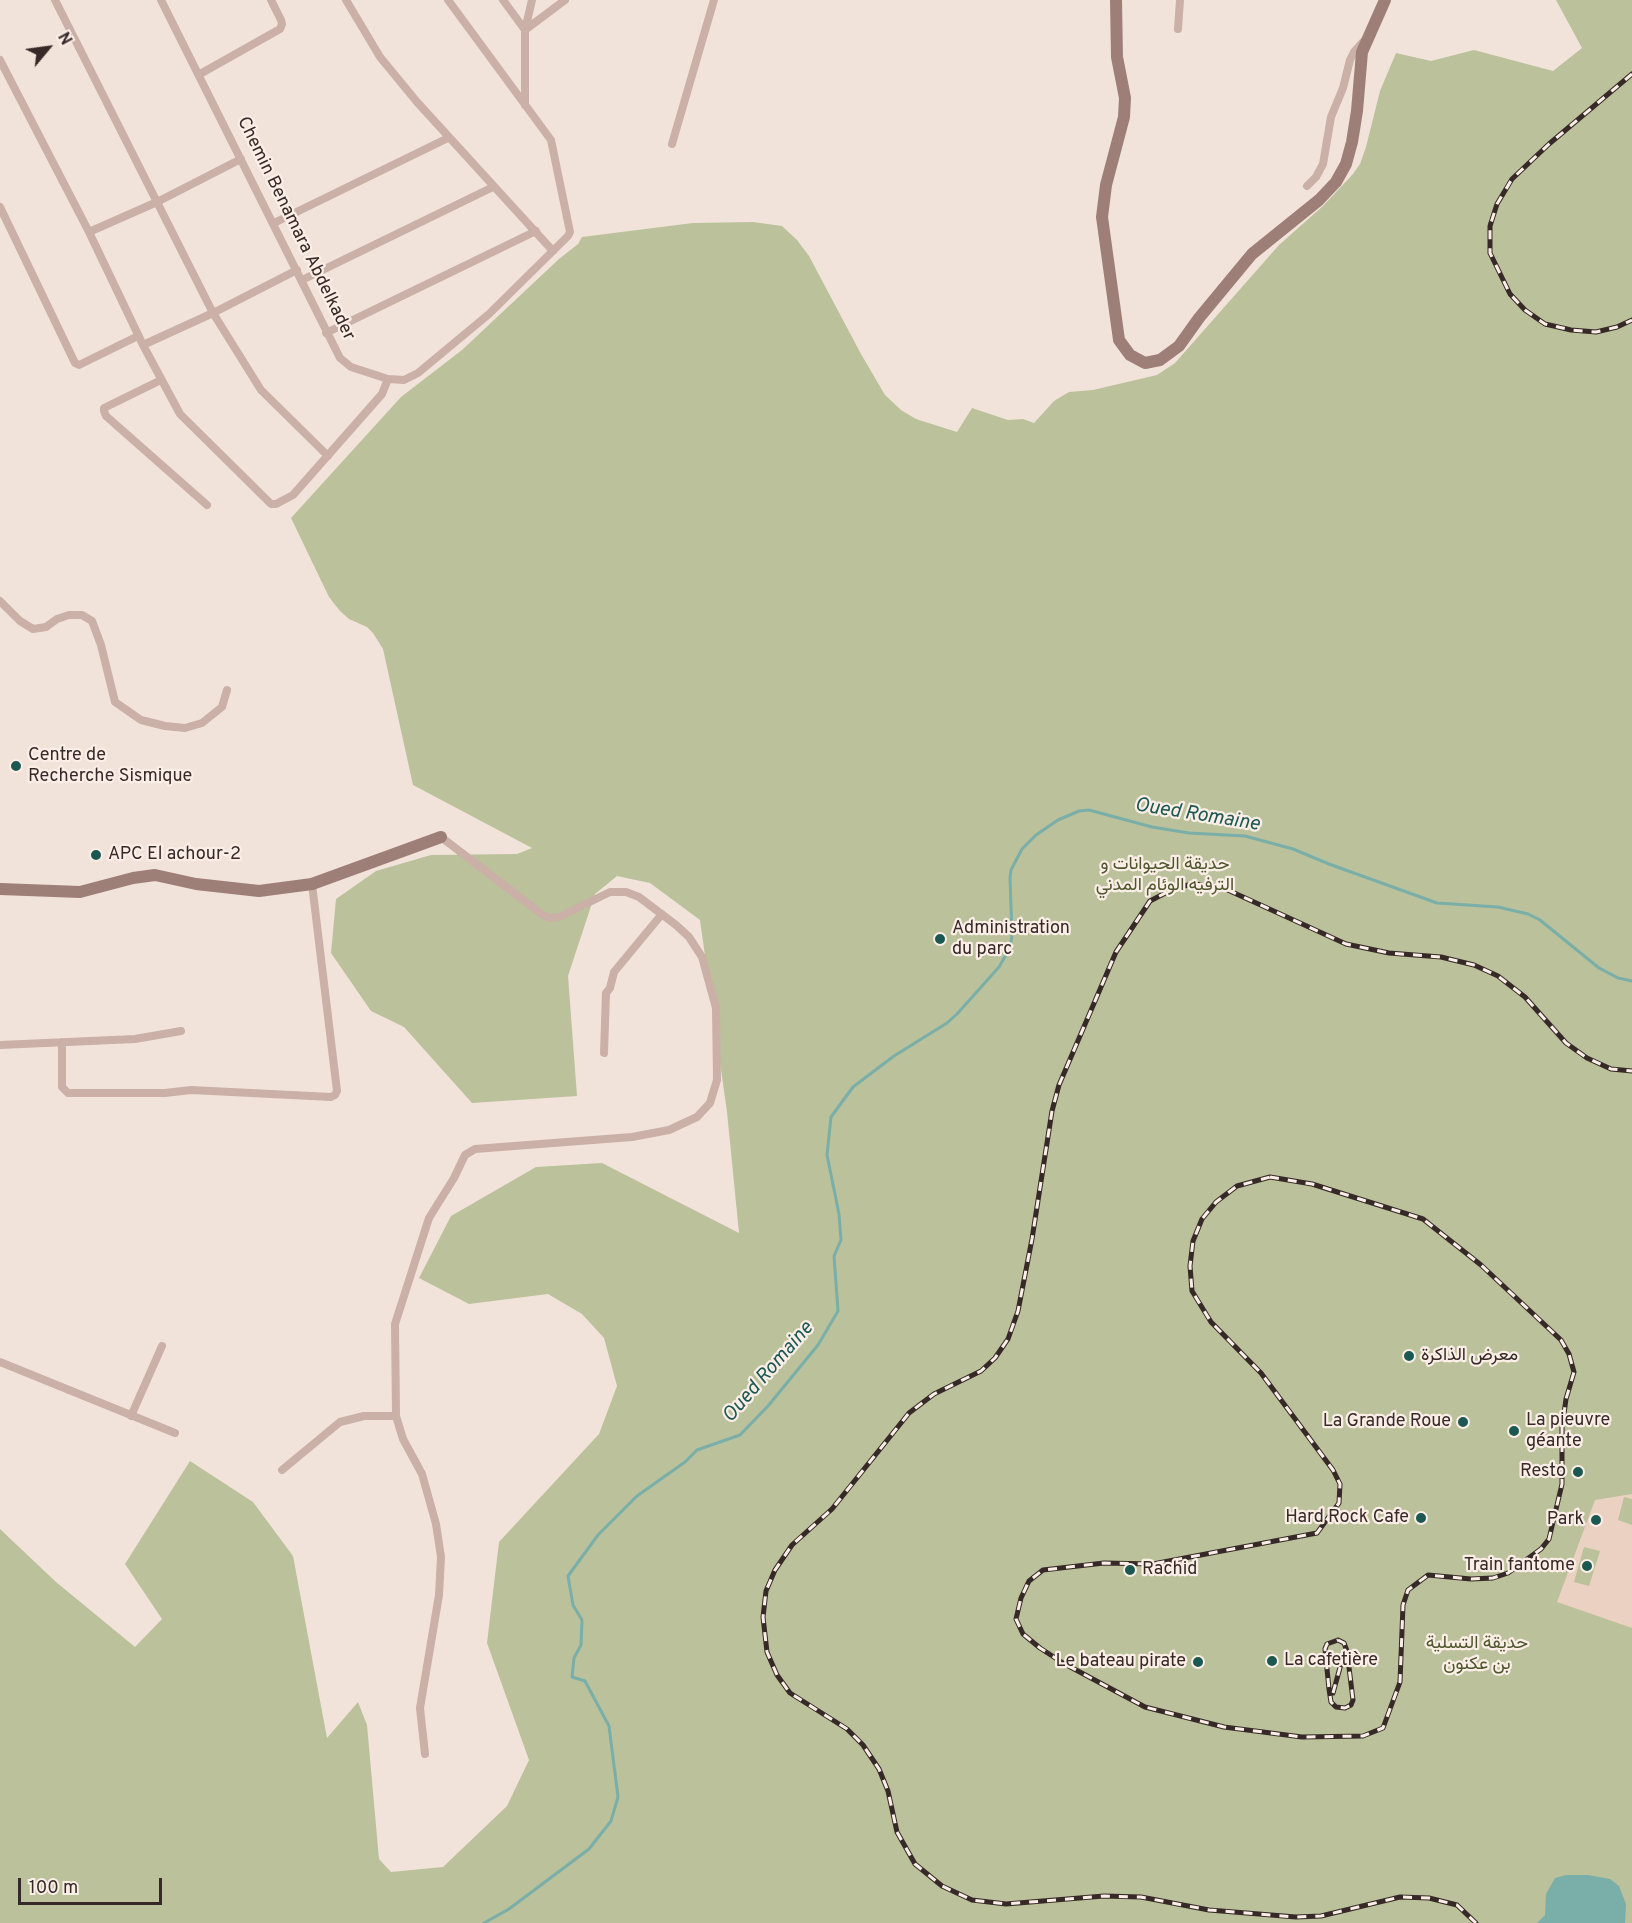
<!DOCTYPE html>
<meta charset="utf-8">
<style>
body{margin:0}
#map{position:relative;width:1632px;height:1923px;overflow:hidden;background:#f2e3da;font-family:Overpass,sans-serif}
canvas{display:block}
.north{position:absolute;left:18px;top:18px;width:60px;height:60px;-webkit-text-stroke:4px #faeee7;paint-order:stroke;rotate:61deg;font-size:16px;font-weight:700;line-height:24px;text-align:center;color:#362927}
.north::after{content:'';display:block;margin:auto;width:21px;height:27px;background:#362927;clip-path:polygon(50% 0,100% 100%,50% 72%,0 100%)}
.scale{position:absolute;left:18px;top:1878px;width:144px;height:27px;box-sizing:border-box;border:3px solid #362927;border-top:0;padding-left:8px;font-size:18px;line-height:21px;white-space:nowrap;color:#362927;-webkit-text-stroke:4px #faeee7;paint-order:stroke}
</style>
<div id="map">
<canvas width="1632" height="1923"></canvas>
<div class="north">N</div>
<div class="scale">100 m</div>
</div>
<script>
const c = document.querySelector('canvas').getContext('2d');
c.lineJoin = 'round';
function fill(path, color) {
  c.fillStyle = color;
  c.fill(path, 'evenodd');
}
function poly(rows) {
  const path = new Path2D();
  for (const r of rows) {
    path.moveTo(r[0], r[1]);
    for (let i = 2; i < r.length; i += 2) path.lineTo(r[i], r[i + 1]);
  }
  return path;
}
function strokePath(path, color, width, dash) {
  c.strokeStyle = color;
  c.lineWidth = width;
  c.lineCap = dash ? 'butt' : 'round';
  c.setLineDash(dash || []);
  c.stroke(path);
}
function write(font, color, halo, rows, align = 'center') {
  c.font = font + ' Overpass,Vazirmatn,sans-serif';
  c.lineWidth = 4.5;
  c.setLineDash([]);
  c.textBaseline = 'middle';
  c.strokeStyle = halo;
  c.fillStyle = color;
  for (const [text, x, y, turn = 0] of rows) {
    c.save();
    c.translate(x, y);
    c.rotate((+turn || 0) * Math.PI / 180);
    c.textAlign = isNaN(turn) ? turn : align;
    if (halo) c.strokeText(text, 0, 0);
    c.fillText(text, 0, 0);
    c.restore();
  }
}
fill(poly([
 [1556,0,1632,0,1632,1923,0,1923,0,1529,56,1582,135,1647,162,1619,125,1564,190,1461,253,1502,293,1556,327,1738,358,1702,367,1725,379,1859,391,1872,443,1867,507,1806,529,1760,487,1643,499,1542,599,1434,617,1386,604,1338,582,1314,548,1294,469,1304,419,1278,451,1216,536,1167,602,1163,739,1233,727,1112,700,920,650,883,617,876,595,894,568,976,577,1096,472,1103,404,1027,371,1011,331,953,336,899,376,871,431,855,517,854,532,848,413,785,383,649,373,633,367,627,349,619,340,611,329,597,291,518,401,397,462,350,559,259,578,244,582,237,693,223,753,222,782,226,797,240,809,256,861,354,885,395,901,410,916,419,957,432,972,408,1008,420,1023,419,1034,423,1054,401,1069,392,1093,390,1157,375,1175,363,1279,245,1323,206,1353,174,1360,164,1366,147,1380,91,1396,53,1431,61,1474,50,1553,71,1582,48]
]), '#bbc19a');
fill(poly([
 [1632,1494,1632,1499,1624,1497,1618,1520,1632,1525,1632,1628,1557,1602,1595,1500],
 [1584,1547,1600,1551,1589,1586,1574,1582]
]), '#ead1c1');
fill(poly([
 [1566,1875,1588,1875,1610,1879,1619,1886,1626,1904,1625,1923,1537,1923,1545,1915,1546,1894,1555,1878]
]), '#79afa8');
strokePath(poly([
 [484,1923,509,1909,589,1849,611,1821,618,1797,609,1726,585,1681,572,1677,574,1658,581,1645,582,1620,573,1605,568,1576,598,1535,637,1496,685,1462,697,1450,740,1435,768,1406,818,1345,838,1311,834,1256,841,1240,839,1214,827,1155,831,1117,853,1087,894,1056,947,1023,957,1014,999,967,1010,948,1012,935,1010,878,1011,870,1022,849,1036,835,1058,820,1079,811,1089,810,1152,827,1189,833,1245,836,1293,849,1329,864,1437,903,1498,907,1528,914,1540,920,1599,968,1618,978,1632,981]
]), '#79afa8', 3);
strokePath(poly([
 [55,0,213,313,261,390,328,456],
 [161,0,340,358,351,367,388,379,404,380,418,373,489,314,568,236,570,232,551,140,448,0],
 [346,0,380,57,417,102,553,251],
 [503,0,525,30,525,105],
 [1178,29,1180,0],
 [525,30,565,0],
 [525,30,532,0],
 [0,60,89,232,143,345,180,414,271,504,276,504,293,495,382,394,388,379],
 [200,74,280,29,282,24,281,20,271,0],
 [672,144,714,0],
 [1307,186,1316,177,1323,164,1331,117,1343,88,1350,60,1354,52,1363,42],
 [0,207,75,363,79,365,138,336],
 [274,223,448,138],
 [89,232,157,202,241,159],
 [302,280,493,187],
 [326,333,536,231],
 [143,345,213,313,297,270],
 [161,380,104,408,104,411,106,416,207,505],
 [0,601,20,621,33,629,46,627,57,619,69,615,82,615,92,621,101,645,115,702,141,720,165,726,185,728,202,723,222,707,227,690],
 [62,1042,62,1087,68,1093,165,1093,191,1090,331,1097,335,1095,337,1091,312,884],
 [0,1045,135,1039,181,1031],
 [604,1053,606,993,610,988,614,972,662,914],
 [0,1362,175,1433],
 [131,1416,162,1346],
 [282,1470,340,1422,364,1416,396,1416],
 [425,1754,420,1708,439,1595,441,1557,436,1524,422,1474,403,1439,396,1416,395,1324,429,1218,454,1178,465,1155,475,1149,632,1137,669,1130,697,1117,710,1103,717,1080,716,1008,702,957,689,937,676,925,639,897,626,892,610,892,559,917,550,918,543,915,441,837]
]), '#cab0a6', 8);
strokePath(poly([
 [1116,0,1117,57,1125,98,1124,117,1106,185,1102,217,1119,340,1130,355,1145,363,1160,360,1179,346,1199,318,1252,254,1319,200,1336,182,1346,164,1352,142,1357,111,1362,52,1385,0],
 [0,889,80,892,133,878,155,875,196,884,259,891,312,884,441,837]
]), '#9e7f77', 12);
const rail = poly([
 [1632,74,1549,144,1512,179,1497,204,1490,226,1490,253,1510,294,1525,310,1545,324,1571,330,1596,332,1617,327,1632,320],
 [1270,1177,1312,1184,1423,1219,1481,1265,1561,1340,1569,1354,1574,1372,1566,1399,1562,1428,1562,1484,1549,1539,1541,1549,1508,1573,1493,1578,1471,1579,1428,1575,1408,1590,1403,1605,1400,1682,1383,1728,1363,1736,1302,1737,1224,1727,1145,1707,1063,1663,1040,1648,1023,1634,1016,1619,1021,1598,1029,1581,1043,1570,1104,1563,1153,1564,1317,1533,1339,1503,1340,1484,1333,1470,1261,1373,1211,1322,1192,1291,1190,1266,1193,1241,1202,1219,1216,1202,1237,1186,1270,1177],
 [1338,1640,1344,1643,1347,1651,1353,1700,1351,1705,1345,1708,1336,1707,1331,1702,1329,1689,1325,1649,1327,1644,1338,1640],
 [1333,1693,1344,1653],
 [1476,1923,1457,1905,1429,1898,1400,1897,1321,1916,1296,1917,1209,1910,1141,1897,1104,1896,1006,1904,972,1900,942,1886,915,1864,897,1832,888,1791,879,1769,863,1745,847,1729,790,1693,777,1675,767,1652,763,1617,766,1591,775,1570,792,1545,832,1509,909,1413,934,1394,981,1371,995,1358,1008,1339,1018,1311,1032,1239,1052,1111,1059,1085,1116,952,1150,901,1173,889,1192,884,1219,886,1346,944,1389,953,1441,957,1474,965,1498,976,1525,997,1566,1043,1587,1058,1611,1069,1632,1071]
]);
strokePath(rail, '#362927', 5);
strokePath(rail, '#faeee7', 3, [9]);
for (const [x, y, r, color] of [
 [16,766,6,"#1c5852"],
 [96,855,6,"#1c5852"],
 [940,939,6,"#1c5852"],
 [1409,1356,6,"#1c5852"],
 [1463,1422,6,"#1c5852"],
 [1514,1431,6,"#1c5852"],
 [1578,1472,6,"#1c5852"],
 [1421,1518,6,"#1c5852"],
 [1596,1520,6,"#1c5852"],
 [1587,1566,6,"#1c5852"],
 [1130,1570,6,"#1c5852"],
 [1272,1661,6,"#1c5852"],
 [1198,1662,6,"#1c5852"]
]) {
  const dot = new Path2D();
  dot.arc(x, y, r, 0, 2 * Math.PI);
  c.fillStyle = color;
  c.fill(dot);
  strokePath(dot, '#faeee7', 2);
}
write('18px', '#362927', '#faeee7', [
 ["Chemin Benamara Abdelkader",295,229,64]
]);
write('18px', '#362927', '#faeee7', [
 ["Centre de",28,756],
 ["Recherche Sismique",28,777],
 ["APC El achour-2",108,855],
 ["Administration",952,929],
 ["du parc",952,950],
 ["معرض الذاكرة",1421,1356],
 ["La pieuvre",1526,1421],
 ["géante",1526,1442],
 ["La Grande Roue",1451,1422,"right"],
 ["Resto",1566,1472,"right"],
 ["Hard Rock Cafe",1409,1518,"right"],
 ["Park",1584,1520,"right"],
 ["Train fantome",1575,1566,"right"],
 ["Rachid",1142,1570],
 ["La cafetière",1284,1661],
 ["Le bateau pirate",1186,1662,"right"]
], 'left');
write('18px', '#4d552b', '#faeee7', [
 ["حديقة الحيوانات و",1165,865],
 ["الترفيه الوئام المدني",1165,886],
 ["حديقة التسلية",1477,1644],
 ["بن عكنون",1477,1665]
]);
write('italic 20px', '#1c5852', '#faeee7', [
 ["Oued Romaine",1197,816,9],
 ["Oued Romaine",769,1373,-49]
]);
</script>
